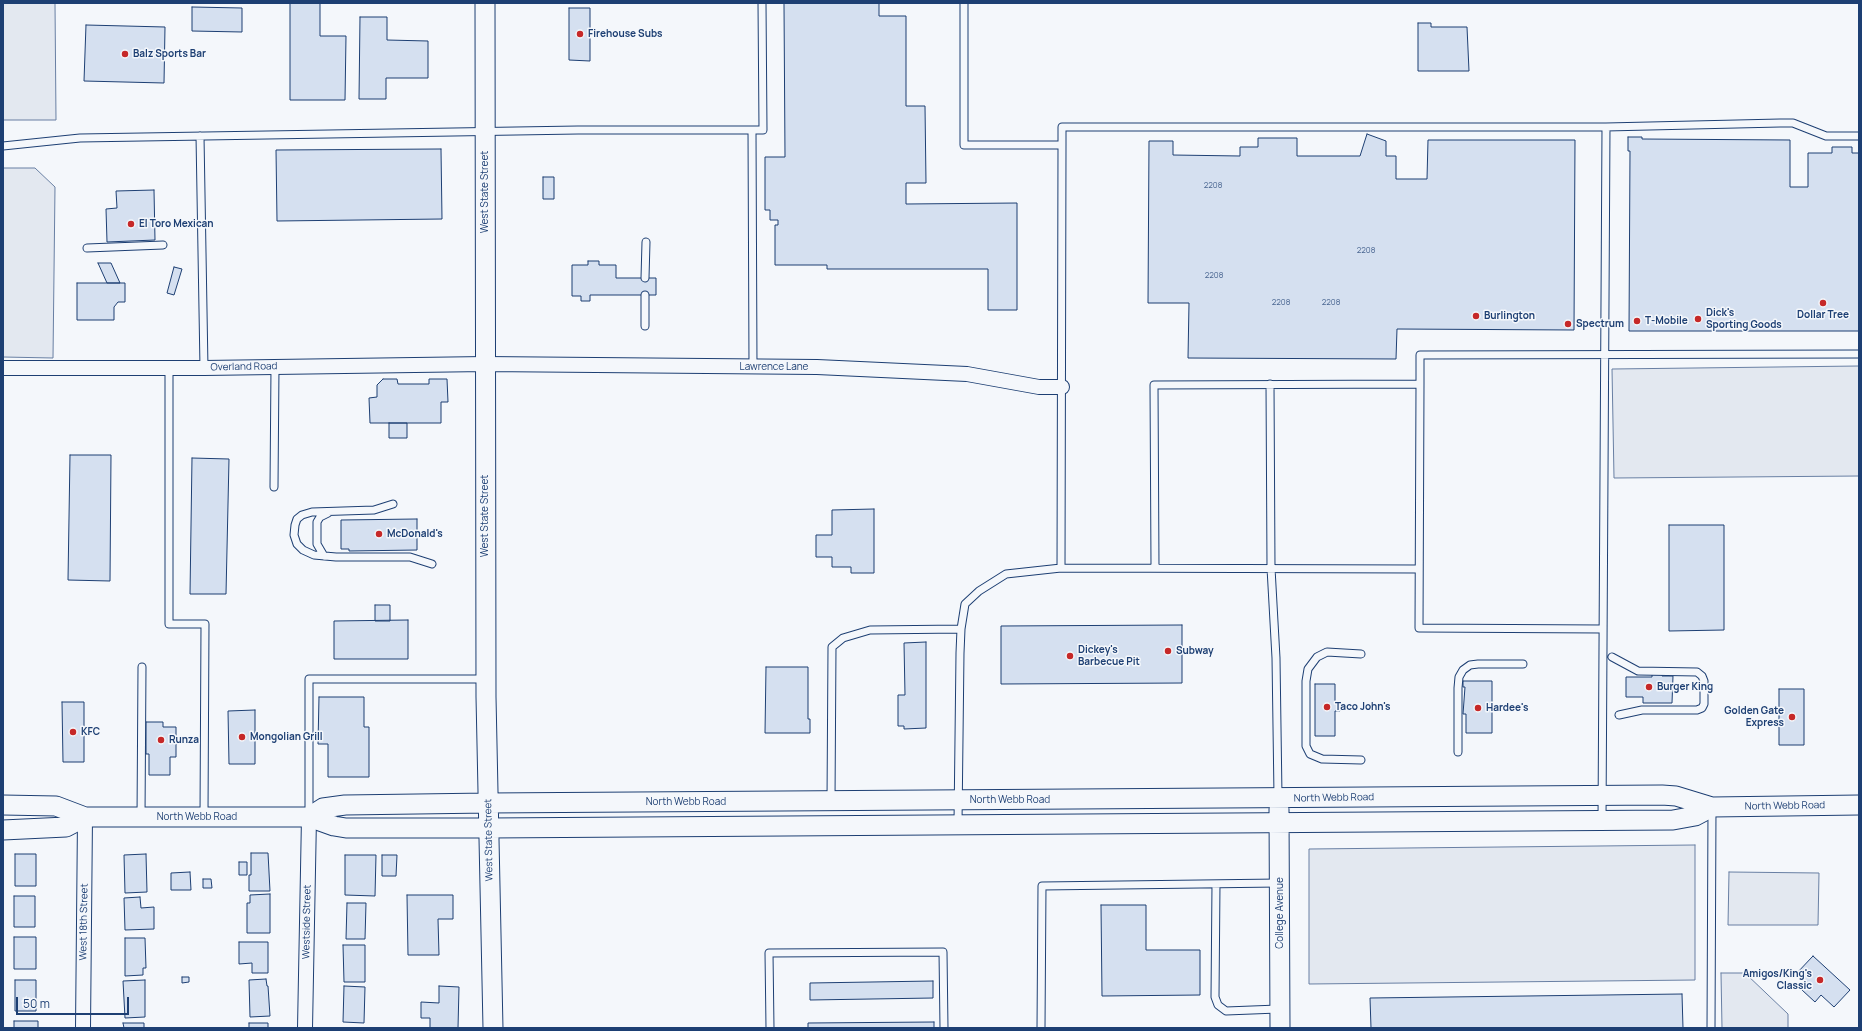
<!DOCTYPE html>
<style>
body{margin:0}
#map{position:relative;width:1862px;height:1031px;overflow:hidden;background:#f4f7fb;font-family:Manrope,sans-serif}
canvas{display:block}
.frame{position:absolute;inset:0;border:4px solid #1d3f73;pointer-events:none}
.scale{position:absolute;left:16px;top:997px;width:113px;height:18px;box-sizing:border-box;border:2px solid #1d3f73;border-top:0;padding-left:5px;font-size:12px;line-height:14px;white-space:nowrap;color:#1d3f73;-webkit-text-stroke:3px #f4f7fb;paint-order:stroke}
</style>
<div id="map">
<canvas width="1862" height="1031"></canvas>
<div class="frame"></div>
<div class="scale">50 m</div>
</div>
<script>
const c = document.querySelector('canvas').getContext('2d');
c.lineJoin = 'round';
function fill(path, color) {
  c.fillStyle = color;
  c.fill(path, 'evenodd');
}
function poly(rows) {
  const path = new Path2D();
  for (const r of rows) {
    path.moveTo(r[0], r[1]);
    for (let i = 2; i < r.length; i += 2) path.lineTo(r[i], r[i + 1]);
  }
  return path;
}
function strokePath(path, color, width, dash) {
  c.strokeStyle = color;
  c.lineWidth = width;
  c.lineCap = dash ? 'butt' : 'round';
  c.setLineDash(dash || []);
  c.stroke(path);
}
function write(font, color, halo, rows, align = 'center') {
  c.font = font + ' Manrope,sans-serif';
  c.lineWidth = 3;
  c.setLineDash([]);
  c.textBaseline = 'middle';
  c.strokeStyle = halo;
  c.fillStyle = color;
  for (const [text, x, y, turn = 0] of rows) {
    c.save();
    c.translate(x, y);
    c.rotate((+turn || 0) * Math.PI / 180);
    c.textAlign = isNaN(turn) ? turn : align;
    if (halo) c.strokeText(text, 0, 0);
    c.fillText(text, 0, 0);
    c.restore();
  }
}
const parking = poly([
 [3,3,55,3,56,120,3,120,3,3],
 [3,168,35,168,55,187,53,358,3,357,3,168],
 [1859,366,1859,476,1614,478,1612,369,1859,366],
 [1695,845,1695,980,1309,984,1309,849,1695,845],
 [1729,872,1819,873,1818,925,1728,925,1729,872],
 [1721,973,1745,973,1788,1014,1788,1028,1722,1028,1721,973]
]);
fill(parking, '#e3e8f0');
strokePath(parking, '#687fa3', 1);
const building = poly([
 [290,3,320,3,320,36,346,36,345,100,290,100,290,3],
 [784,3,879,3,879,16,906,16,906,106,925,106,926,183,906,183,906,204,1017,203,1017,310,988,310,988,269,827,269,827,265,775,265,775,225,778,225,778,220,770,220,770,210,765,210,765,157,785,157,784,3],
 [192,7,242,8,242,32,192,31,192,7],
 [569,8,590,8,590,61,569,60,569,8],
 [360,17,387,17,387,40,428,41,428,78,386,78,386,99,359,99,360,17],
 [1418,23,1431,23,1431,27,1467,27,1469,71,1418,71,1418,23],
 [86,25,165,27,164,83,84,81,86,25],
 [1367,134,1386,141,1386,156,1396,156,1396,179,1427,179,1428,140,1575,140,1574,330,1397,329,1396,359,1188,358,1189,303,1148,303,1149,141,1173,141,1173,155,1240,156,1240,147,1258,147,1258,138,1297,138,1297,156,1360,156,1367,134],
 [1628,137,1642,137,1642,139,1790,140,1790,187,1808,187,1808,153,1832,153,1832,147,1852,147,1852,153,1859,153,1859,331,1629,331,1630,151,1628,151,1628,137],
 [441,149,442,219,277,221,276,150,441,149],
 [543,177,554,177,554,199,543,199,543,177],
 [154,190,155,240,107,242,106,209,117,208,116,191,154,190],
 [588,261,599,261,599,265,616,265,616,278,656,278,656,295,590,295,590,301,581,301,581,296,572,296,572,265,588,265,588,261],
 [98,263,111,263,120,283,107,283,98,263],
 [174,267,182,269,174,295,167,293,174,267],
 [77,283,125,283,125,302,118,302,114,307,114,320,77,320,77,283],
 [383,379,397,379,398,384,429,384,429,379,447,379,448,402,441,402,441,423,370,423,369,398,377,397,377,385,383,379],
 [389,423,407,423,407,438,389,438,389,423],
 [70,455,111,455,110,581,68,580,70,455],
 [192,458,229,459,226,594,190,594,192,458],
 [874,509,874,573,851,573,851,567,832,567,832,557,816,557,816,535,832,535,832,510,874,509],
 [417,519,417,550,349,551,349,549,341,549,341,520,417,519],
 [1669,525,1724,525,1724,630,1669,631,1669,525],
 [375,605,390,605,390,621,375,621,375,605],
 [408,620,408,659,334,659,334,621,408,620],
 [1182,625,1182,683,1001,684,1001,626,1182,625],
 [926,642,926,728,904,729,904,726,898,726,898,695,905,695,904,643,926,642],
 [766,667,808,667,808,719,810,719,810,733,765,733,766,667],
 [1652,671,1662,671,1662,676,1673,676,1672,703,1643,703,1643,697,1626,697,1626,677,1652,677,1652,671],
 [1463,681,1492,681,1492,733,1466,733,1466,714,1463,714,1465,687,1463,687,1463,681],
 [1315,684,1335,684,1335,703,1340,703,1340,711,1335,711,1335,736,1315,736,1315,684],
 [1779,689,1804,689,1804,745,1779,745,1779,689],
 [319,697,364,697,364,727,369,727,369,777,328,777,328,744,318,744,319,697],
 [62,702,84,702,84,762,63,762,62,702],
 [255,710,255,764,229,764,228,711,255,710],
 [146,722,163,722,163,727,176,727,176,757,170,757,170,775,149,775,149,754,146,754,146,722],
 [251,853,268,853,270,891,249,891,249,875,251,875,251,853],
 [15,854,36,854,36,886,15,886,15,854],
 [146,854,147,892,125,893,124,855,146,854],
 [345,855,376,855,375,896,345,895,345,855],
 [382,855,397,855,396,876,382,876,382,855],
 [239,862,247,862,247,875,239,875,239,862],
 [190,872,191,890,171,890,171,873,190,872],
 [203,879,211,879,212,888,203,888,203,879],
 [270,894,270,933,247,933,247,903,250,903,250,895,270,894],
 [407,895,453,895,453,919,438,919,439,955,408,955,407,895],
 [14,896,35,896,35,927,14,927,14,896],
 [140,897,141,908,154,907,154,929,125,930,124,898,140,897],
 [347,903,366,903,365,939,346,939,347,903],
 [1101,905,1146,905,1146,950,1200,950,1200,995,1102,996,1101,905],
 [14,937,36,937,36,969,14,969,14,937],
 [125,938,145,938,146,968,143,968,143,975,125,976,125,938],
 [239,942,268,942,268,973,252,973,252,963,239,964,239,942],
 [343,945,365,945,365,982,344,982,343,945],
 [1813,956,1850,990,1834,1007,1821,995,1815,1002,1802,990,1807,985,1796,974,1813,956],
 [182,977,189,977,189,982,182,983,182,977],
 [266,979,267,986,268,986,270,1016,250,1017,249,980,266,979],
 [15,980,36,980,36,1011,15,1011,15,980],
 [145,980,145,1017,125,1018,123,981,145,980],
 [933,981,933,998,810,1000,810,983,933,981],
 [344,986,365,987,364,1023,343,1022,344,986],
 [439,986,459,987,458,1028,430,1028,430,1018,421,1018,421,1002,439,1003,439,986],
 [1682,994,1683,1028,1371,1028,1370,998,1682,994],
 [14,1021,38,1021,38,1028,14,1028,14,1021],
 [934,1022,934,1028,808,1028,808,1023,934,1022],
 [123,1023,144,1023,144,1028,124,1028,123,1023],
 [249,1023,268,1023,268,1028,249,1028,249,1023]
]);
fill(building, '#d5e0f0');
strokePath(building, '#1d3f73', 1);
const lane = poly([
 [964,3,964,145,1062,145,1061,568],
 [752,130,763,130,762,3],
 [200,136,204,368],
 [1062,145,1062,127,1606,127,1780,123,1793,123,1826,136,1859,136],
 [3,146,80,138,578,130,752,130,753,367],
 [87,248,163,245],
 [645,278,646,242],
 [645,326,645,295],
 [169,368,169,624,205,624,204,815],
 [1270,384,1271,568,1276,658,1278,796],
 [1420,384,1419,628,1602,629],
 [274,487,275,367],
 [393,504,374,510,312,512,302,515,297,519,295,525,294,535,297,544,303,550,314,555,336,557,410,557,432,564],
 [324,556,317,544,317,522,320,517,328,513],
 [1155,567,1154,385,1420,384,1420,355,1859,354],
 [1361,654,1327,652,1317,657,1308,669,1306,681,1306,746,1310,754,1322,759,1361,760],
 [1612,657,1638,671,1697,672,1702,676,1704,681,1704,704,1702,708,1697,710,1642,710,1619,715],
 [1458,752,1458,688,1459,677,1463,670,1470,665,1478,664,1523,664],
 [831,801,832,647,843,638,870,630,961,629],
 [309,815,309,679,486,679],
 [141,817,142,667],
 [1602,820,1606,127],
 [958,823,960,653,961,629,965,604,979,591,1006,574,1061,568,1419,569],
 [1216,884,1215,997,1218,1005,1226,1011,1278,1009],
 [770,1028,769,953,943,952,944,1028],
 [1041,1028,1042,886,1279,883],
 [1711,1028,1712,808]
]);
const street = poly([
 [3,368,204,368,485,364,817,367,967,374,1039,387,1062,387],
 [83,1028,85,817],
 [305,1028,309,817]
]);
const secondary = poly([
 [485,3,486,697,493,1028],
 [3,805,56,806,85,817,309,817,334,826,346,828,489,828,1673,820,1695,816,1712,807],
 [1279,809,1280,1028],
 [309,817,323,808,345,805,488,803,1662,795,1676,796,1712,807,1859,805],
 [3,830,66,827,85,817]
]);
strokePath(lane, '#1d3f73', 9);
strokePath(street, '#1d3f73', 16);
strokePath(secondary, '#1d3f73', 21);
strokePath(lane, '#f4f7fb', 7);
strokePath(street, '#f4f7fb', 14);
strokePath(secondary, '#f4f7fb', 19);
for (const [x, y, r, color] of [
 [580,34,4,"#c62828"],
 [125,54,4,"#c62828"],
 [131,224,4,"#c62828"],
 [1823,303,4,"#c62828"],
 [1476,316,4,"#c62828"],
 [1698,319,4,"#c62828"],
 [1637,321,4,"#c62828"],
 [1568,324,4,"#c62828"],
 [379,534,4,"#c62828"],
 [1168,651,4,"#c62828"],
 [1070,656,4,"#c62828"],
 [1649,687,4,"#c62828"],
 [1327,707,4,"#c62828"],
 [1478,708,4,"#c62828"],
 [1792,717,4,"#c62828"],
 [73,732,4,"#c62828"],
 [242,737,4,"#c62828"],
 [161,740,4,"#c62828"],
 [1820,980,4,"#c62828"]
]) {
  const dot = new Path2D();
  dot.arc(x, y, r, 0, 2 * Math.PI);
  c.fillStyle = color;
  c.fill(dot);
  strokePath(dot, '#f4f7fb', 1.5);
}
write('8px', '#4b6792', null, [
 ["2208",1213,186],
 ["2208",1366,251],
 ["2208",1214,276],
 ["2208",1281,303],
 ["2208",1331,303]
]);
write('bold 10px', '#1d3f73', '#f4f7fb', [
 ["Firehouse Subs",588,34],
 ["Balz Sports Bar",133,54],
 ["El Toro Mexican",139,224],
 ["Dick's",1706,313],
 ["Sporting Goods",1706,325],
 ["Dollar Tree",1823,315,"center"],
 ["Burlington",1484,316],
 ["T-Mobile",1645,321],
 ["Spectrum",1576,324],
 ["McDonald's",387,534],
 ["Dickey's",1078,650],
 ["Barbecue Pit",1078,662],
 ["Subway",1176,651],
 ["Burger King",1657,687],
 ["Taco John's",1335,707],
 ["Hardee's",1486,708],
 ["Golden Gate",1784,711,"right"],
 ["Express",1784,723,"right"],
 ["KFC",81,732],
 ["Mongolian Grill",250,737],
 ["Runza",169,740],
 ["Amigos/King's",1812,974,"right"],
 ["Classic",1812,986,"right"]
], 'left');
write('10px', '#1d3f73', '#f4f7fb', [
 ["West State Street",485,192,-90],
 ["Overland Road",244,367,-1],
 ["Lawrence Lane",774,367],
 ["West State Street",485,516,-90],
 ["North Webb Road",1334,798,-1],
 ["North Webb Road",1010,800],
 ["North Webb Road",686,802],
 ["North Webb Road",1785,806,-1],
 ["North Webb Road",197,817],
 ["West State Street",489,840,-91],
 ["College Avenue",1280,913,-90],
 ["West 18th Street",84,922,-89],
 ["Westside Street",307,922,-89]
]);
</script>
